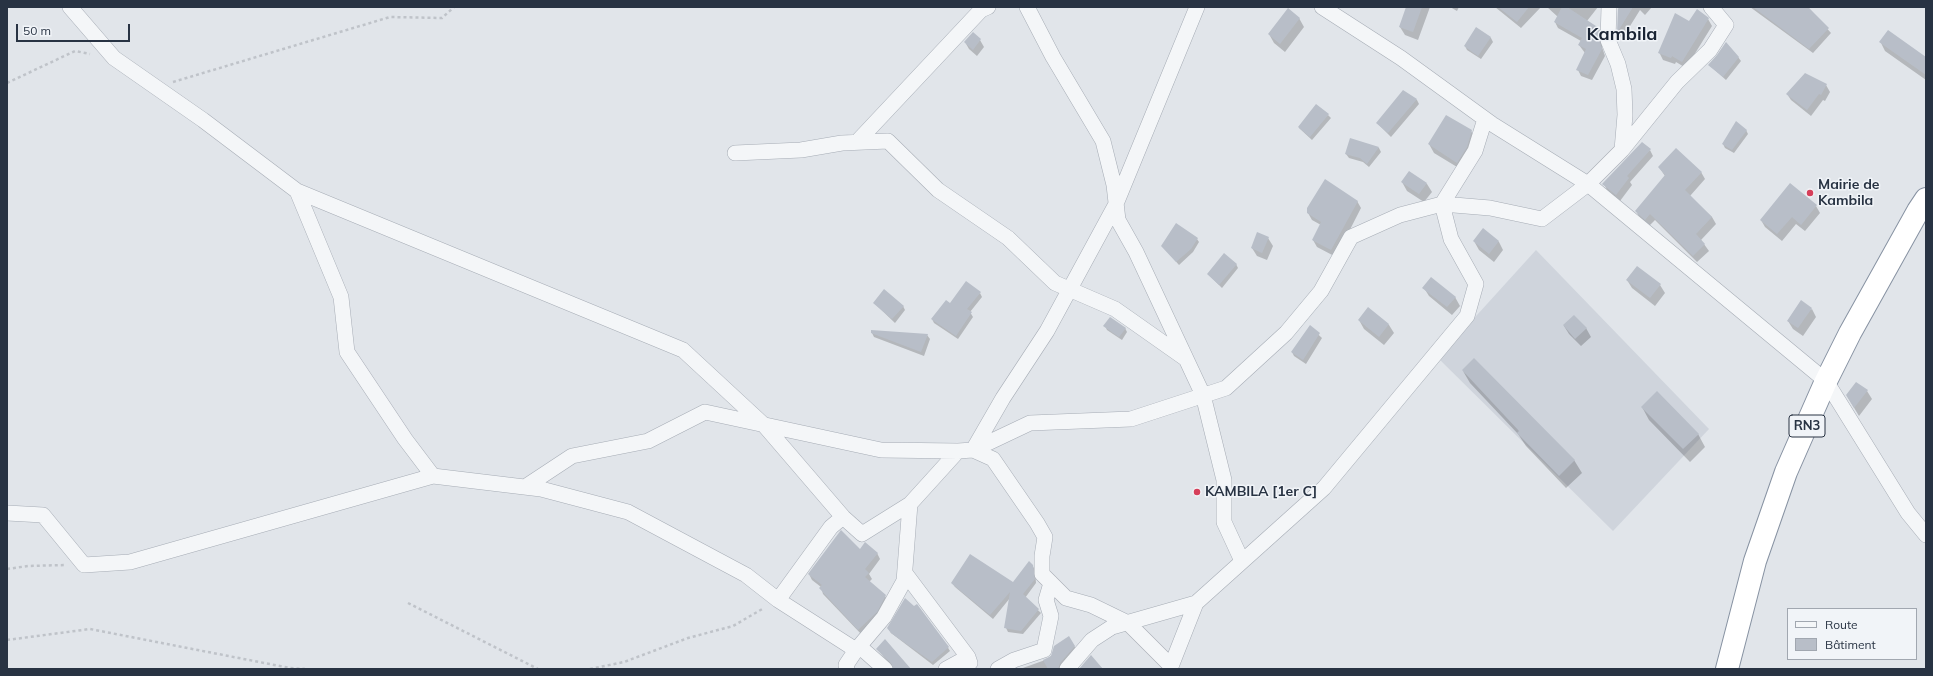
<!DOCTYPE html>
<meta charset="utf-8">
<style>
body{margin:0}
#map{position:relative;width:1933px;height:676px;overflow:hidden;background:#e1e5ea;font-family:Mulish,sans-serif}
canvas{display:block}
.frame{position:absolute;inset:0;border:8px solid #283343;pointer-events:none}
.legend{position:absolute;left:1787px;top:608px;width:130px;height:52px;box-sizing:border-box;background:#f1f4f8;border:1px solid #a1a7b0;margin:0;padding:5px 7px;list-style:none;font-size:12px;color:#283343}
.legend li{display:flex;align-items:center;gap:8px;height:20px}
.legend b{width:20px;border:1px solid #a1a7b0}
.scale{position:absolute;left:16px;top:24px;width:114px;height:18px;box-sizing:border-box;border:2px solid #283343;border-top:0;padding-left:5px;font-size:12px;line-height:14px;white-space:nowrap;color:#283343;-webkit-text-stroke:3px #f1f4f8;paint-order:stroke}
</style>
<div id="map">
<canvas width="1933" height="676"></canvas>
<div class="frame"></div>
<ul class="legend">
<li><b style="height:5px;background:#f4f6f8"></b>Route</li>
<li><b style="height:11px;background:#b8bec8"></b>Bâtiment</li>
</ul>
<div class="scale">50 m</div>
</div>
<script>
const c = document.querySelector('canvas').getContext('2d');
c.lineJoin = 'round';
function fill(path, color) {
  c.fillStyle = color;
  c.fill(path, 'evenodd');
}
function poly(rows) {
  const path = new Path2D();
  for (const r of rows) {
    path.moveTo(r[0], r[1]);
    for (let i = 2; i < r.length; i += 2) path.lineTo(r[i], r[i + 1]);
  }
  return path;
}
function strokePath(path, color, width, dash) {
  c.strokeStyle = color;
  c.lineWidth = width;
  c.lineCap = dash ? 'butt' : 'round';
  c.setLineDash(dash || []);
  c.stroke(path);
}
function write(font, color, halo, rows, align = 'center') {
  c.font = font + ' Mulish,sans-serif';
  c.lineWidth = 3;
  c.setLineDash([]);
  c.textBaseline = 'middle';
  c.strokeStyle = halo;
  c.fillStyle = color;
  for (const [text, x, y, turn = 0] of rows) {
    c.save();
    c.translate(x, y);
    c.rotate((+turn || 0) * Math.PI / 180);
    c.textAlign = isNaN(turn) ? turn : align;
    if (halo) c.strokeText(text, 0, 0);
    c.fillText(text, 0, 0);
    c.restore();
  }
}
fill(poly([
 [1536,250,1709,429,1613,531,1438,358]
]), '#cfd4dc');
fill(poly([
 [1407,7,1430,7,1418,40,1405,35,1400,27],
 [1450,7,1459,7,1457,11],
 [1495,7,1541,7,1521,28],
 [1547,7,1598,7,1587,21,1599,29,1603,36,1602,47,1605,56,1592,80,1581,76,1578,70,1585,53,1579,45,1581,41,1558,28,1555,22,1558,17],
 [1621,7,1652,7,1645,15,1640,10,1622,39,1618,33,1619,10],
 [1750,7,1808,7,1831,33,1813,53],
 [1299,18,1304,27,1285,52,1274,43,1269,34],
 [1708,19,1712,26,1686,68,1676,62,1675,64,1663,60,1659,52,1689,22],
 [1477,29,1491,38,1493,42,1481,59,1467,50,1465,46],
 [980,40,984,47,977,56,969,49,965,42],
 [1881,43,1926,58,1926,80,1885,51],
 [1718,56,1738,57,1741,61,1726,80,1709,65],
 [1826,85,1830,92,1825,101,1823,100,1811,116,1791,100,1787,94],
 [1403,92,1417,100,1419,104,1391,137,1377,123],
 [1328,115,1331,118,1312,140,1299,128],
 [1746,130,1748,134,1734,153,1725,148,1723,144],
 [1471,131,1476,140,1462,170,1434,153,1429,144],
 [1351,139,1379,148,1381,152,1369,167,1363,162,1349,158,1346,154],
 [1650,150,1653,156,1630,182,1632,185,1620,201,1607,190,1604,184],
 [1659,167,1701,172,1705,179,1690,196,1712,217,1716,224,1701,240,1709,251,1697,262,1655,220,1649,226,1640,218,1636,211,1665,176],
 [1409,172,1427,184,1432,192,1424,202,1407,191,1402,182],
 [1357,201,1361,208,1336,257,1317,247,1313,240,1321,225,1312,220,1308,213],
 [1816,206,1820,213,1805,231,1796,224,1782,241,1765,227,1761,220],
 [1484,230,1499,242,1503,250,1494,262,1479,250,1474,241],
 [1268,238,1273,246,1267,260,1257,256,1252,248],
 [1197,239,1199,242,1193,252,1179,265,1162,246],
 [1236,264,1238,268,1222,288,1208,274],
 [1627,280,1660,285,1665,293,1655,306,1632,288],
 [1424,288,1455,297,1460,306,1452,315,1429,296],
 [980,293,982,297,970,312,973,317,958,339,934,323,932,319,950,304],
 [874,303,903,306,905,310,895,323],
 [1369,309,1389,325,1394,333,1384,345,1364,329,1359,320],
 [1812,309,1816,317,1803,336,1793,329,1788,321],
 [1105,326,1125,328,1127,332,1122,340,1107,330],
 [1564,326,1586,328,1591,337,1581,346,1569,334],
 [1310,327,1322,338,1306,364,1294,356,1292,352],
 [872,333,927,335,930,339,924,356,874,337],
 [1463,371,1574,460,1582,473,1566,488,1526,446,1518,434,1470,383],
 [1867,391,1872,399,1859,416,1847,396],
 [1642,407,1698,434,1705,447,1690,462,1649,420],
 [860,550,877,553,880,559,869,574,872,579,869,582,885,596,888,602,862,635,823,594,821,587,812,580,809,574],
 [1032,565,1035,570,1036,583,1025,598,1041,613,1023,634,1008,632,1006,628,1010,598,993,619,955,587,952,583,1013,583],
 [888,628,947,646,950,651,933,665,891,633],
 [1069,638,1078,652,1063,669,1020,669,1048,659],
 [877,649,909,669,894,669]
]), '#0003');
fill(poly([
 [1406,7,1422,7,1413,32,1399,27],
 [1498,7,1529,7,1517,22],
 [1562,7,1567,7,1599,28,1599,40,1602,49,1588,75,1576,70,1586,49,1578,45,1582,38,1554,22],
 [1619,7,1633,7,1617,33,1618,9],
 [1753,7,1808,7,1829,28,1809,49],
 [1288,8,1300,18,1280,44,1268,34],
 [1697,9,1709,18,1682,62,1672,56,1671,58,1658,53,1675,13,1689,21],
 [1476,27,1491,37,1478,56,1464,46],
 [1888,30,1926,57,1926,75,1879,42],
 [973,32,981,39,973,50,964,42],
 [1726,42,1739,57,1723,77,1708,65,1717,55],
 [1805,73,1827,84,1821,95,1819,94,1807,110,1786,94],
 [1403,90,1417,99,1388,133,1376,123],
 [1316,104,1329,114,1310,137,1298,127],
 [1446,115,1472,130,1467,147,1457,163,1428,144],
 [1736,121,1747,130,1732,150,1722,144],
 [1350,138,1379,147,1367,164,1360,158,1345,154],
 [1642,142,1651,149,1627,176,1629,178,1616,195,1602,184],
 [1676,148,1702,172,1685,190,1712,217,1696,234,1705,244,1693,256,1650,214,1645,220,1635,211,1665,175,1658,167],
 [1409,171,1427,183,1419,194,1401,182],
 [1325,179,1358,201,1331,250,1312,240,1321,222,1307,213,1307,208],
 [1790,183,1817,205,1801,225,1792,217,1777,234,1760,220],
 [1176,223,1198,238,1191,249,1176,262,1161,246],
 [1483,228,1499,241,1489,254,1473,241],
 [1257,232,1269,237,1262,253,1251,248],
 [1224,253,1237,264,1219,285,1207,274],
 [1637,266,1661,284,1650,298,1626,280],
 [1431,277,1456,297,1447,307,1422,288],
 [966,281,981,292,967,309,972,312,956,336,931,319,946,300,950,303],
 [884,289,904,306,892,319,873,303],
 [1801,300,1812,308,1798,328,1787,321],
 [1368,307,1389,324,1379,337,1358,320],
 [1574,315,1587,328,1575,339,1563,325],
 [1110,317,1126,328,1119,337,1103,326],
 [1310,325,1320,333,1303,360,1291,352],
 [871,330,928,334,921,352,871,333],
 [1474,358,1575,460,1559,476,1517,433,1519,431,1462,370],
 [1856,382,1868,390,1854,408,1846,395],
 [1657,391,1699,434,1683,449,1641,407],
 [841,530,860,549,865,542,878,553,865,569,869,573,865,577,886,595,877,612,858,630,819,588,822,585,808,574],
 [970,554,1013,582,1029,561,1033,565,1035,579,1023,594,1039,609,1021,631,1004,628,1010,592,990,615,951,583],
 [905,598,914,606,917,604,949,647,932,662,891,633,887,628],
 [1069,636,1075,646,1060,663,1058,669,1048,669,1043,660,1051,656,1054,646],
 [885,639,911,669,894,669,891,663,876,649],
 [1091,655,1103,669,1079,669]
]), '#b8bec8');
const street = poly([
 [70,7,114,58,203,120,297,191,341,297,347,352,405,439,433,476,541,489,628,512,746,575,778,600,856,650],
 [1027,7,1053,57,1103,141,1114,185,1118,220,1136,252,1203,395,1224,480,1224,522,1242,561],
 [1197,7,1116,204,1047,331,1003,398,973,450,1030,423,1131,419,1226,388,1286,333,1321,291,1351,237,1400,215,1442,204,1490,208,1542,219,1588,184,1622,150,1677,82,1710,50,1726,25,1711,7],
 [1322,7,1401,58,1492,124,1588,184,1826,381,1908,513,1926,535],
 [1609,7,1608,40,1618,64,1624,89,1625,115,1622,150],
 [857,142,981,10,988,7],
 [735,153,801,150,842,143,888,141,938,190,1008,238,1055,283,1115,309,1186,359],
 [297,191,683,350,764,425,843,517],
 [525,487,572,456,648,441,705,412,881,450,958,451],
 [7,513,43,515,84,565,130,562,433,476],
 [905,573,968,657,965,669],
 [778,600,831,527,843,517,862,534,910,504,958,451,973,450,993,459,1037,523,1045,537,1042,556,1042,574,1066,598,1091,605,1128,623,1171,666],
 [859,646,885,669],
 [847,669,846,665,856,650,884,617,904,581,910,504],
 [946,669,968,657,970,663],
 [998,669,1014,660,1044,650,1051,616,1046,600,1051,583],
 [1067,669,1092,640,1112,627,1196,603],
 [1170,669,1196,603,1324,488,1467,316,1476,284,1451,239,1442,204,1475,151,1485,119]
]);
const highway = poly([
 [1727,669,1755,561,1786,472,1826,381,1850,333,1918,211,1926,199]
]);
strokePath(street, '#a6acb5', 16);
strokePath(highway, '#8792a2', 24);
strokePath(poly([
 [173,82,390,17,442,18,454,7],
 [7,83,75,51,90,54],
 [7,569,28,566,66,565],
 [408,603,538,669],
 [7,640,90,629,290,668,305,669],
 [590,669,624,662,688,638,733,626,764,608]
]), '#bfc3c9', 2.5, [3, 3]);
strokePath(street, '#f4f6f8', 15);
strokePath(highway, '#fff', 22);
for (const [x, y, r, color] of [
 [1810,193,4,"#d63f5a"],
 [1197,492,4,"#d63f5a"]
]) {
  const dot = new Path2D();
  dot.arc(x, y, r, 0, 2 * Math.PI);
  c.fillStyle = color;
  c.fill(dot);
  strokePath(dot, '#f1f4f8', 1.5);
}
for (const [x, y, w] of [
 [1807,426,36]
]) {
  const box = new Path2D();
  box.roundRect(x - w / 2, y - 11, w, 22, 3);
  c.fillStyle = '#f1f4f8';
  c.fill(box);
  strokePath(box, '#283343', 1);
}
write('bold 13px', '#283343', null, [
 ["RN3",1807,426]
]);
write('bold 14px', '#283343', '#f1f4f8', [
 ["Mairie de",1818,185],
 ["Kambila",1818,201],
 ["KAMBILA [1er C]",1205,492]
], 'left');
write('bold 18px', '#1a2434', '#f1f4f8', [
 ["Kambila",1622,35]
]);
</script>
